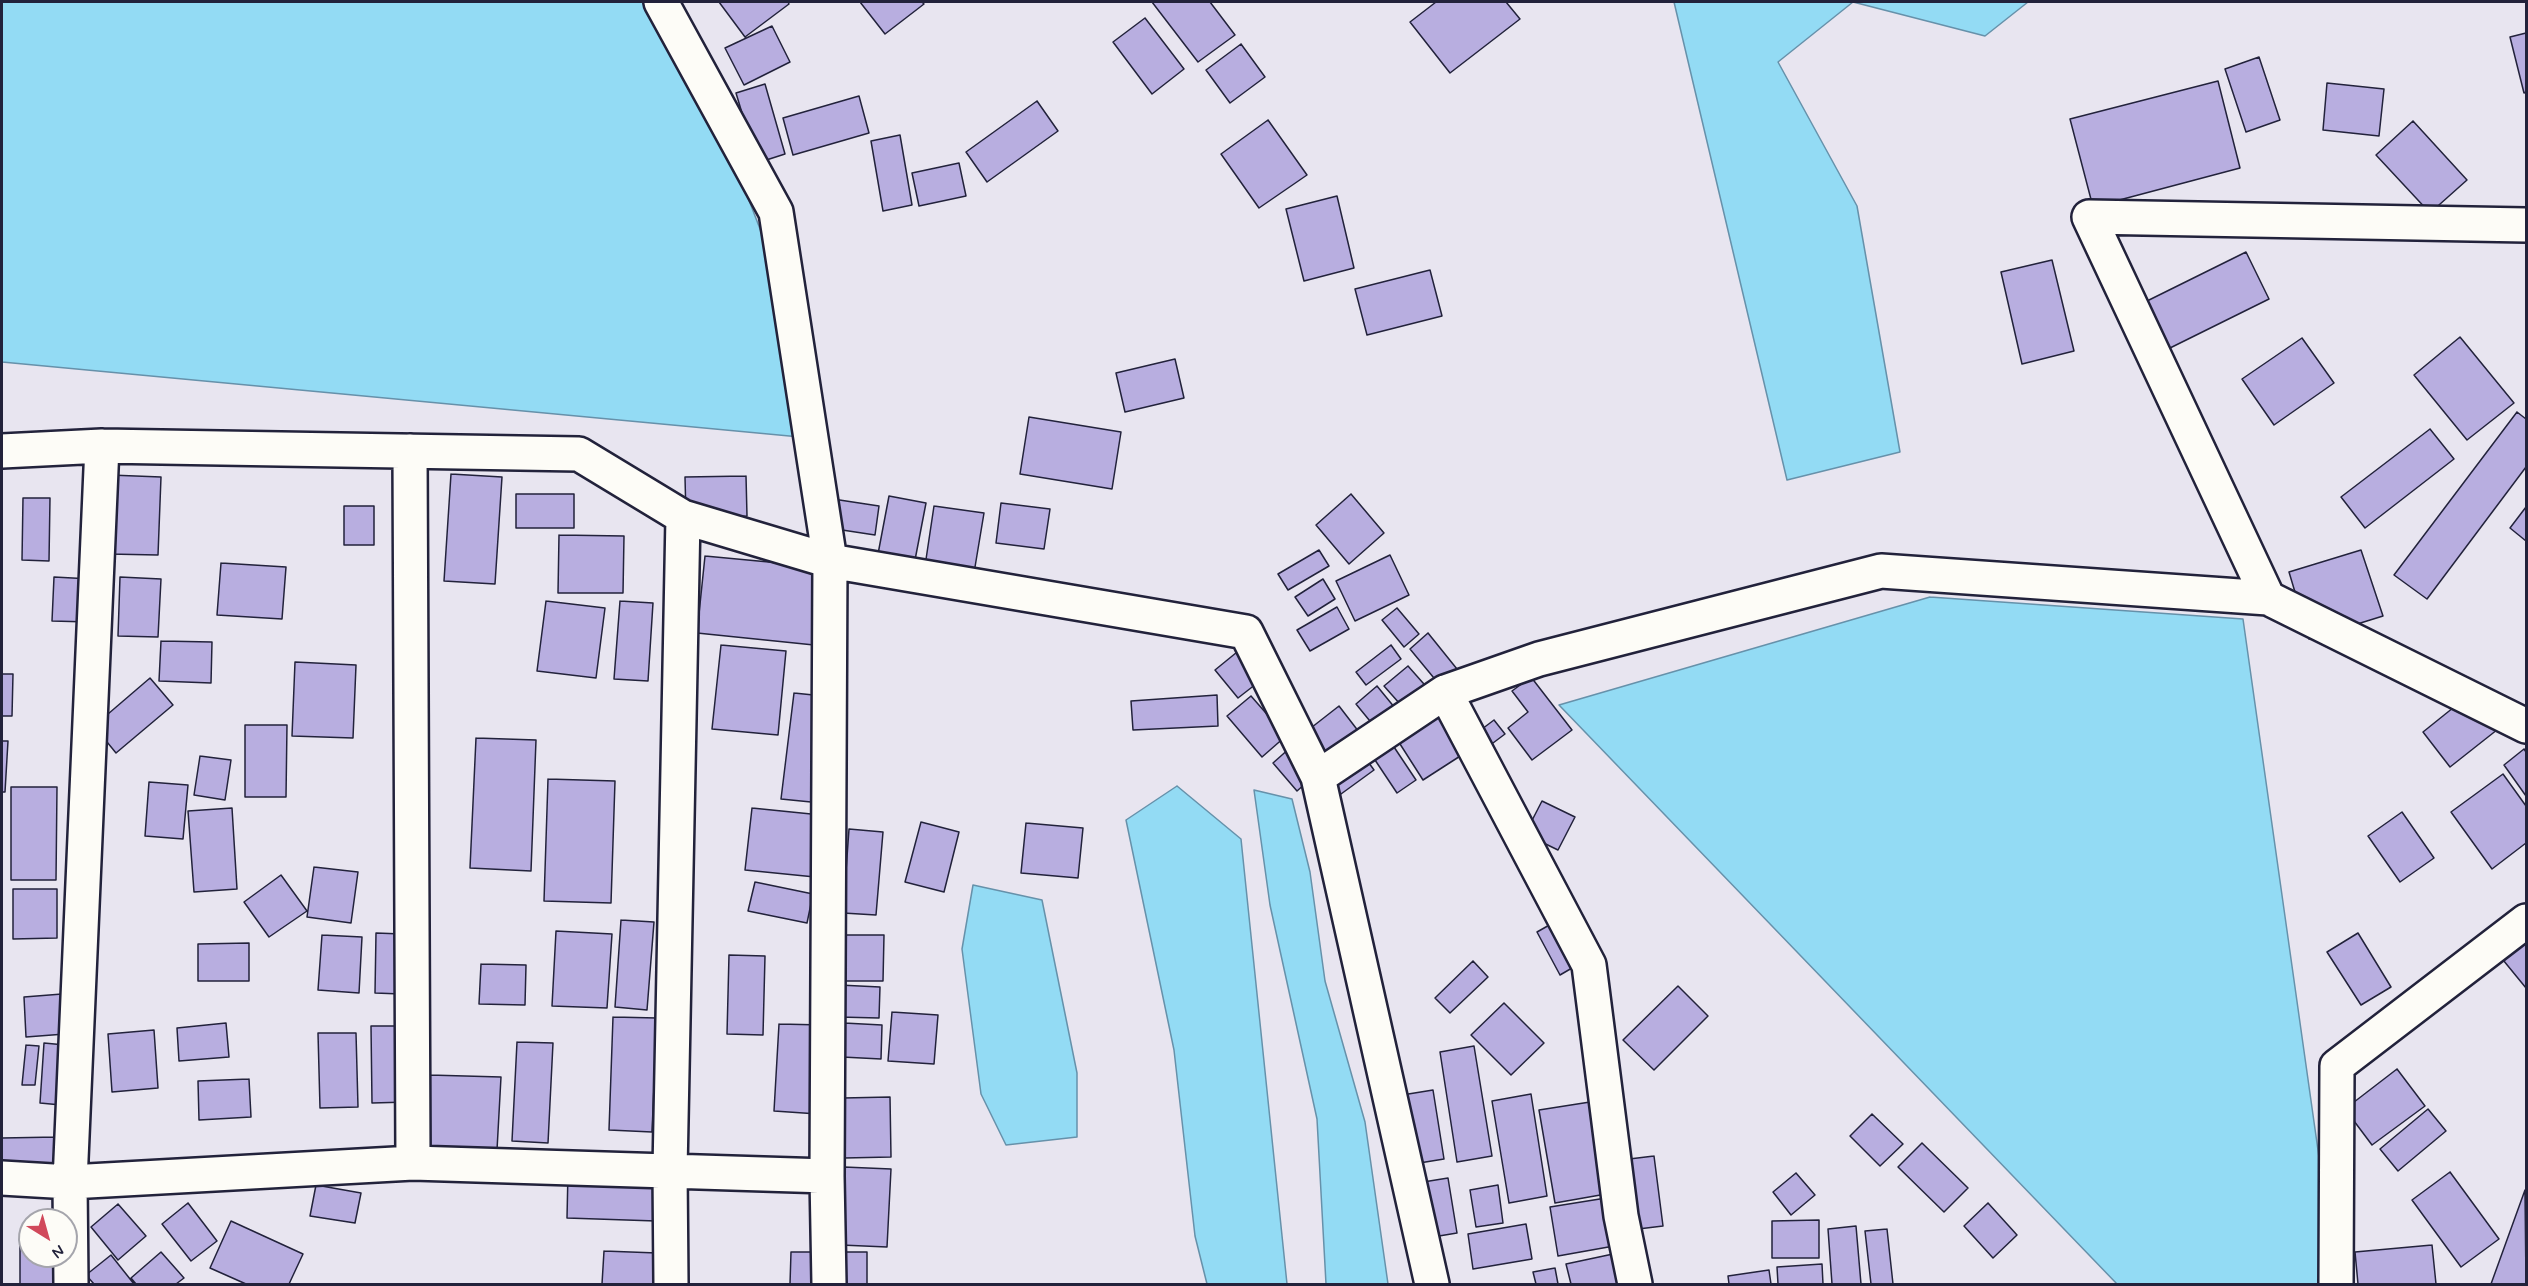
<!DOCTYPE html>
<style>
body{margin:0}
#map{position:relative;width:2528px;height:1286px;overflow:hidden;background:#e8e5f0;font-family:Mynerve,sans-serif}
canvas{display:block}
.frame{position:absolute;inset:0;border:3px solid #22223b;pointer-events:none}
.north{position:absolute;left:18px;top:1208px;width:60px;height:60px;box-sizing:border-box;background:#fdfcf7;border:2px solid #a5a5ac;border-radius:50%;rotate:143deg;font-size:16px;font-weight:700;line-height:24px;text-align:center;color:#22223b}
.north::after{content:'';display:block;margin:auto;width:21px;height:27px;background:#d1495b;clip-path:polygon(50% 0,100% 100%,50% 72%,0 100%)}
</style>
<div id="map">
<canvas width="2528" height="1286"></canvas>
<div class="frame"></div>
<div class="north">N</div>
</div>
<script>
const c = document.querySelector('canvas').getContext('2d');
c.lineJoin = 'round';
function fill(path, color) {
  c.fillStyle = color;
  c.fill(path, 'evenodd');
}
function poly(rows) {
  const path = new Path2D();
  for (const r of rows) {
    path.moveTo(r[0], r[1]);
    for (let i = 2; i < r.length; i += 2) path.lineTo(r[i], r[i + 1]);
  }
  return path;
}
function strokePath(path, color, width, dash) {
  c.strokeStyle = color;
  c.lineWidth = width;
  c.lineCap = dash ? 'butt' : 'round';
  c.setLineDash(dash || []);
  c.stroke(path);
}
const water = poly([
 [2,2,651,2,712,104,785,294,800,437,2,362,2,2],
 [1674,2,2028,2,1985,36,1853,2,1778,62,1857,206,1900,452,1787,480,1674,2],
 [1930,597,2243,619,2328,1221,2324,1284,2117,1284,1559,705,1930,597],
 [1177,786,1241,839,1287,1284,1207,1284,1195,1236,1174,1050,1126,820,1177,786],
 [1254,790,1292,799,1310,872,1325,981,1365,1122,1388,1284,1326,1284,1317,1119,1270,905,1254,790],
 [973,885,1042,900,1077,1073,1077,1137,1006,1145,981,1094,962,949,973,885]
]);
fill(water, '#93dbf4');
strokePath(water, '#6691aa', 1.5);
const building = poly([
 [719,2,788,2,789,4,745,37,719,2],
 [860,2,922,2,924,4,885,34,860,2],
 [1152,2,1210,2,1235,35,1198,62,1152,2],
 [1436,2,1506,2,1520,19,1450,73,1410,22,1436,2],
 [1145,18,1184,69,1152,94,1113,42,1145,18],
 [772,26,790,62,744,85,725,48,772,26],
 [2526,33,2526,92,2524,93,2510,37,2526,33],
 [1241,44,1265,77,1230,103,1206,70,1241,44],
 [2259,57,2280,120,2246,132,2225,69,2259,57],
 [2218,81,2240,168,2093,207,2070,119,2218,81],
 [2327,83,2384,89,2379,136,2323,130,2327,83],
 [765,84,785,154,757,163,736,93,765,84],
 [859,96,869,133,793,155,783,118,859,96],
 [1037,101,1058,131,987,182,966,152,1037,101],
 [1268,120,1307,175,1259,208,1221,154,1268,120],
 [2413,121,2467,180,2430,213,2376,155,2413,121],
 [900,135,912,205,883,211,871,141,900,135],
 [959,163,966,196,919,206,912,173,959,163],
 [1337,196,1354,268,1304,281,1286,209,1337,196],
 [2246,252,2269,299,2168,349,2145,302,2246,252],
 [2052,260,2074,351,2022,364,2001,272,2052,260],
 [1430,270,1442,316,1367,335,1355,289,1430,270],
 [2460,337,2514,403,2467,440,2414,375,2460,337],
 [2302,338,2334,383,2274,425,2242,379,2302,338],
 [1175,359,1184,398,1125,412,1116,373,1175,359],
 [2517,412,2526,419,2526,467,2427,599,2394,575,2517,412],
 [1029,417,1121,432,1112,489,1020,474,1029,417],
 [2430,429,2454,459,2365,528,2341,497,2430,429],
 [451,474,502,477,495,584,444,581,451,474],
 [110,475,161,477,158,555,108,554,110,475],
 [746,476,747,516,686,517,685,477,746,476],
 [516,494,574,494,574,528,516,528,516,494],
 [1351,494,1384,533,1349,564,1316,525,1351,494],
 [889,496,926,503,915,560,878,554,889,496],
 [23,498,50,498,49,561,22,560,23,498],
 [833,499,879,506,875,535,829,528,833,499],
 [1001,503,1050,509,1044,549,996,543,1001,503],
 [344,506,374,506,374,545,344,545,344,506],
 [934,506,984,513,974,573,925,566,934,506],
 [2526,507,2526,541,2510,528,2526,507],
 [559,535,624,536,623,593,558,593,559,535],
 [1319,550,1329,566,1288,590,1278,574,1319,550],
 [2361,550,2383,616,2309,639,2289,572,2361,550],
 [1390,555,1409,595,1355,621,1336,581,1390,555],
 [705,556,822,567,814,645,697,633,705,556],
 [221,563,286,567,282,619,217,615,221,563],
 [54,577,91,579,89,622,52,621,54,577],
 [120,577,161,579,158,637,118,636,120,577],
 [1323,579,1335,599,1308,616,1295,597,1323,579],
 [546,601,605,608,596,678,537,671,546,601],
 [620,601,653,603,648,681,614,679,620,601],
 [1337,607,1349,629,1310,651,1297,630,1337,607],
 [1397,608,1419,634,1404,647,1382,620,1397,608],
 [1428,633,1461,674,1443,689,1410,649,1428,633],
 [161,641,212,642,211,683,159,681,161,641],
 [721,645,786,651,778,735,712,729,721,645],
 [1391,645,1401,659,1366,685,1356,672,1391,645],
 [1242,648,1265,677,1238,698,1215,670,1242,648],
 [295,662,356,665,353,738,292,736,295,662],
 [1408,666,1431,692,1408,713,1384,686,1408,666],
 [2,674,13,674,12,716,2,716,2,674],
 [1531,677,1572,730,1532,760,1508,728,1528,712,1512,691,1531,677],
 [150,678,173,705,116,753,94,726,150,678],
 [1377,686,1395,708,1374,726,1356,704,1377,686],
 [2479,687,2507,722,2450,767,2423,732,2479,687],
 [794,693,833,697,821,803,781,799,794,693],
 [1217,695,1218,726,1133,730,1131,701,1217,695],
 [1251,696,1286,736,1262,757,1227,716,1251,696],
 [1438,704,1468,751,1423,780,1393,733,1438,704],
 [1339,706,1359,732,1327,757,1307,731,1339,706],
 [1494,720,1505,734,1485,749,1474,735,1494,720],
 [245,725,287,725,286,797,245,797,245,725],
 [1386,735,1416,780,1397,793,1367,748,1386,735],
 [476,738,536,740,531,871,470,868,476,738],
 [2,741,8,741,5,792,2,792,2,741],
 [1291,747,1315,775,1297,791,1273,763,1291,747],
 [2524,749,2526,752,2526,796,2504,765,2524,749],
 [1361,752,1374,770,1341,794,1328,777,1361,752],
 [200,756,231,760,225,800,194,795,200,756],
 [2503,774,2526,806,2526,843,2492,869,2451,812,2503,774],
 [548,779,615,781,611,903,544,901,548,779],
 [149,782,188,785,183,839,145,836,149,782],
 [11,787,57,787,56,880,11,880,11,787],
 [1542,801,1575,817,1558,850,1525,834,1542,801],
 [232,808,237,889,194,892,188,811,232,808],
 [752,808,821,815,815,877,745,870,752,808],
 [2402,812,2434,858,2400,882,2368,836,2402,812],
 [921,822,959,832,944,892,905,882,921,822],
 [1026,823,1083,828,1078,878,1021,873,1026,823],
 [849,829,883,832,876,915,843,913,849,829],
 [314,867,358,872,351,923,307,917,314,867],
 [281,875,307,911,269,937,244,902,281,875],
 [755,882,813,894,807,923,748,911,755,882],
 [13,889,57,889,57,938,13,939,13,889],
 [1560,919,1584,961,1560,975,1537,932,1560,919],
 [621,920,654,922,647,1010,615,1007,621,920],
 [556,931,612,934,607,1008,552,1006,556,931],
 [376,933,402,934,401,994,375,993,376,933],
 [2358,933,2391,987,2361,1005,2327,952,2358,933],
 [2526,933,2526,988,2499,955,2526,933],
 [322,935,362,937,359,993,318,990,322,935],
 [838,935,884,935,883,981,837,981,838,935],
 [249,943,249,981,198,981,198,944,249,943],
 [729,955,765,956,763,1035,727,1034,729,955],
 [1473,961,1488,977,1450,1013,1435,998,1473,961],
 [481,964,526,965,525,1005,479,1004,481,964],
 [839,985,880,987,879,1018,838,1017,839,985],
 [1678,986,1708,1016,1654,1070,1623,1040,1678,986],
 [62,994,65,1034,26,1037,24,997,62,994],
 [1504,1003,1544,1043,1511,1075,1471,1035,1504,1003],
 [892,1012,938,1015,934,1064,888,1061,892,1012],
 [613,1017,657,1018,652,1132,609,1130,613,1017],
 [226,1023,229,1057,179,1061,177,1028,226,1023],
 [844,1023,882,1025,881,1059,842,1057,844,1023],
 [779,1024,823,1025,818,1114,774,1111,779,1024],
 [371,1026,407,1026,408,1102,372,1103,371,1026],
 [154,1030,158,1088,112,1092,108,1034,154,1030],
 [318,1033,356,1033,358,1107,320,1108,318,1033],
 [517,1042,553,1043,548,1143,512,1141,517,1042],
 [44,1043,65,1045,61,1105,40,1103,44,1043],
 [26,1045,39,1046,35,1085,22,1085,26,1045],
 [1474,1046,1492,1156,1457,1162,1440,1052,1474,1046],
 [2397,1069,2425,1106,2372,1145,2345,1109,2397,1069],
 [429,1075,501,1077,497,1150,426,1147,429,1075],
 [249,1079,251,1117,199,1120,198,1081,249,1079],
 [1433,1090,1444,1159,1407,1165,1396,1096,1433,1090],
 [1531,1094,1547,1196,1509,1203,1492,1101,1531,1094],
 [890,1097,891,1157,844,1158,843,1098,890,1097],
 [1590,1102,1606,1194,1555,1203,1539,1110,1590,1102],
 [2428,1109,2446,1131,2398,1171,2380,1149,2428,1109],
 [1872,1114,1903,1144,1880,1166,1850,1136,1872,1114],
 [57,1137,58,1171,2,1171,2,1138,57,1137],
 [1922,1143,1968,1188,1944,1212,1898,1167,1922,1143],
 [1654,1156,1663,1226,1630,1230,1621,1160,1654,1156],
 [844,1167,891,1169,887,1247,841,1245,844,1167],
 [568,1172,658,1175,656,1221,567,1218,568,1172],
 [2450,1172,2499,1239,2461,1267,2412,1200,2450,1172],
 [1796,1173,1815,1195,1791,1215,1773,1192,1796,1173],
 [1448,1178,1457,1233,1421,1239,1411,1184,1448,1178],
 [316,1185,361,1193,355,1223,310,1216,316,1185],
 [1498,1185,1503,1223,1476,1227,1470,1190,1498,1185],
 [2525,1190,2526,1284,2491,1284,2525,1190],
 [1606,1198,1614,1246,1558,1256,1550,1207,1606,1198],
 [188,1203,217,1241,191,1261,162,1224,188,1203],
 [1988,1203,2017,1235,1993,1258,1964,1226,1988,1203],
 [118,1204,146,1236,118,1260,91,1227,118,1204],
 [1819,1220,1819,1258,1772,1258,1772,1221,1819,1220],
 [231,1221,303,1254,289,1284,246,1284,210,1268,231,1221],
 [1526,1224,1532,1259,1473,1269,1468,1234,1526,1224],
 [1856,1226,1861,1284,1832,1284,1828,1229,1856,1226],
 [1887,1229,1893,1284,1871,1284,1865,1231,1887,1229],
 [2432,1245,2436,1284,2358,1284,2355,1252,2432,1245],
 [20,1246,30,1246,30,1256,57,1256,58,1284,20,1284,20,1246],
 [604,1251,657,1253,655,1284,602,1284,604,1251],
 [161,1252,184,1278,176,1284,136,1284,131,1278,161,1252],
 [791,1252,823,1252,823,1284,790,1284,791,1252],
 [839,1252,867,1252,867,1284,838,1284,839,1252],
 [1613,1254,1619,1284,1571,1284,1566,1264,1613,1254],
 [111,1255,134,1284,94,1284,86,1275,111,1255],
 [1822,1264,1823,1284,1778,1284,1777,1267,1822,1264],
 [1555,1268,1558,1284,1536,1284,1533,1272,1555,1268],
 [1769,1270,1771,1284,1729,1284,1728,1276,1769,1270]
]);
fill(building, '#b8aee0');
strokePath(building, '#22223b', 1.5);
const street = poly([
 [661,2,776,212,830,561,827,1176,829,1284],
 [2526,225,2089,217,2268,598,2526,726],
 [2,451,102,446,579,454,683,517,830,561,1246,632,1318,777],
 [410,451,413,1163],
 [1445,692,1589,965,1621,1216,1635,1284],
 [2,1178,70,1182,413,1163,827,1176],
 [71,1284,70,1182,102,446],
 [671,1284,670,1170,683,517],
 [1432,1284,1318,777,1445,692,1539,659,1881,571,2268,598],
 [2336,1284,2337,1066,2526,921]
]);
strokePath(street, '#22223b', 38);
strokePath(street, '#fdfcf7', 33);
</script>
